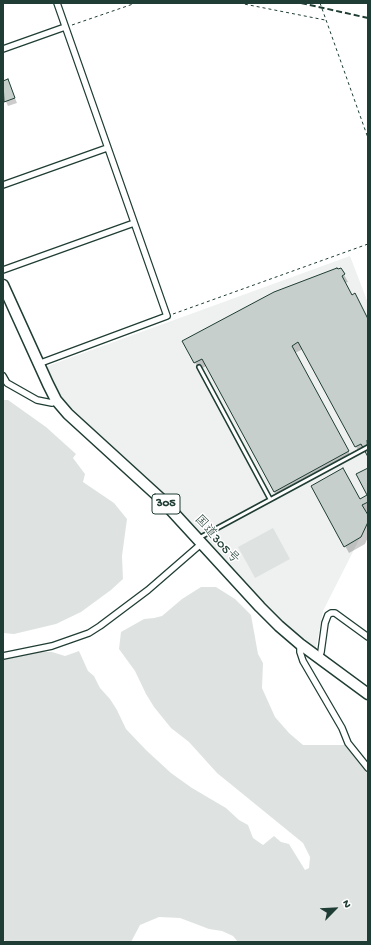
<!DOCTYPE html>
<meta charset="utf-8">
<style>
body{margin:0}
#map{position:relative;width:371px;height:945px;overflow:hidden;background:#fff;font-family:"Gochi Hand",sans-serif}
canvas{display:block}
.frame{position:absolute;inset:0;border:4px solid #1f3d34;pointer-events:none}
.north{position:absolute;left:315px;top:889px;width:40px;height:40px;-webkit-text-stroke:3px #fff;paint-order:stroke;rotate:66deg;font-size:11px;font-weight:700;line-height:16px;text-align:center;color:#1f3d34}
.north::after{content:'';display:block;margin:auto;width:14px;height:18px;background:#1f3d34;clip-path:polygon(50% 0,100% 100%,50% 72%,0 100%)}
</style>
<div id="map">
<canvas width="371" height="945"></canvas>
<div class="frame"></div>
<div class="north">N</div>
</div>
<script>
const c = document.querySelector('canvas').getContext('2d');
c.lineJoin = 'round';
function fill(path, color) {
  c.fillStyle = color;
  c.fill(path, 'evenodd');
}
function poly(rows) {
  const path = new Path2D();
  for (const r of rows) {
    path.moveTo(r[0], r[1]);
    for (let i = 2; i < r.length; i += 2) path.lineTo(r[i], r[i + 1]);
  }
  return path;
}
function strokePath(path, color, width, dash) {
  c.strokeStyle = color;
  c.lineWidth = width;
  c.lineCap = dash ? 'butt' : 'round';
  c.setLineDash(dash || []);
  c.stroke(path);
}
function write(font, color, halo, rows, align = 'center') {
  c.font = font + ' "Gochi Hand","Klee One",sans-serif';
  c.lineWidth = 3;
  c.setLineDash([]);
  c.textBaseline = 'middle';
  c.strokeStyle = halo;
  c.fillStyle = color;
  for (const [text, x, y, turn = 0] of rows) {
    c.save();
    c.translate(x, y);
    c.rotate((+turn || 0) * Math.PI / 180);
    c.textAlign = isNaN(turn) ? turn : align;
    if (halo) c.strokeText(text, 0, 0);
    c.fillText(text, 0, 0);
    c.restore();
  }
}
fill(poly([
 [350,256,368,303,368,522,323,611,316,648,262,604,199,532,152,483,79,419,59,394,45,367]
]), '#eef1f0');
fill(poly([
 [3,400,8,400,46,427,76,454,73,458,85,474,83,482,114,503,127,519,122,556,123,579,111,590,81,612,56,624,14,634,3,633],
 [273,528,290,559,255,578,238,547],
 [201,587,216,587,235,599,251,615,258,654,263,663,262,688,275,717,289,733,303,745,345,745,368,774,368,942,238,942,233,936,222,931,209,929,180,918,159,917,140,925,131,942,7,942,3,939,3,659,37,652,52,652,65,656,79,651,88,671,94,676,100,688,110,699,117,710,126,729,146,750,171,773,192,788,226,808,239,820,248,825,253,838,263,845,274,836,281,842,289,844,305,870,309,868,310,857,303,843,217,773,189,742,171,728,154,707,146,694,135,671,119,649,121,632,144,619,154,618,162,616,182,599]
]), '#dee3e2');
fill(poly([
 [8,81,17,103,8,106,3,95,3,82],
 [341,269,348,282,345,283,352,296,368,319,368,455,366,451,360,454,303,349,295,353,352,458,278,498,206,366,199,370,184,342],
 [312,486,360,501,368,496,368,511,365,512,368,517,368,537,365,544,349,553]
]), '#0003');
const building = poly([
 [8,79,15,98,4,102,3,81,8,79],
 [337,268,338,269,341,268,345,274,342,276,352,295,355,293,368,319,368,440,367,440,368,457,361,444,355,447,298,342,292,346,349,451,274,492,202,359,194,363,182,341,274,292,337,268],
 [343,468,360,499,367,495,356,474,368,468,368,502,362,505,368,515,368,522,361,537,344,547,311,486,343,468]
]);
fill(building, '#c7cfcc');
strokePath(building, '#1f3d34', 1);
const lane = poly([
 [199,367,270,499],
 [199,538,368,447]
]);
const street = poly([
 [3,49,65,27],
 [3,185,107,148],
 [3,270,134,223],
 [38,364,167,316,57,3],
 [3,376,7,383,37,400,52,403,56,400],
 [300,644,300,652,303,661,342,728,348,743,368,768],
 [3,656,52,646,89,633,100,626,148,590,201,544],
 [319,658,321,652,325,623,328,615,331,613,335,613,368,637]
]);
const highway = poly([
 [3,285,48,384,56,400,68,414,160,498,260,607,279,626,300,644,368,694]
]);
strokePath(lane, '#1f3d34', 6);
strokePath(street, '#1f3d34', 8);
strokePath(highway, '#1f3d34', 13);
strokePath(poly([
 [239,3,325,20],
 [320,3,368,138],
 [72,25,136,3],
 [173,314,368,244]
]), '#1f3d34', 1, [3, 3]);
strokePath(lane, '#fff', 3);
strokePath(street, '#fff', 5.5);
strokePath(highway, '#fff', 10);
strokePath(poly([
 [301,3,368,18]
]), '#1f3d34', 2, [6, 3]);
for (const [x, y, w] of [
 [166,504,28]
]) {
  const box = new Path2D();
  box.roundRect(x - w / 2, y - 10, w, 20, 3);
  c.fillStyle = '#fff';
  c.fill(box);
  strokePath(box, '#1f3d34', 1);
}
write('bold 12px', '#1f3d34', null, [
 ["305",166,504]
]);
write('13px', '#1f3d34', '#fff', [
 ["国道305号",216,540,48]
]);
</script>
